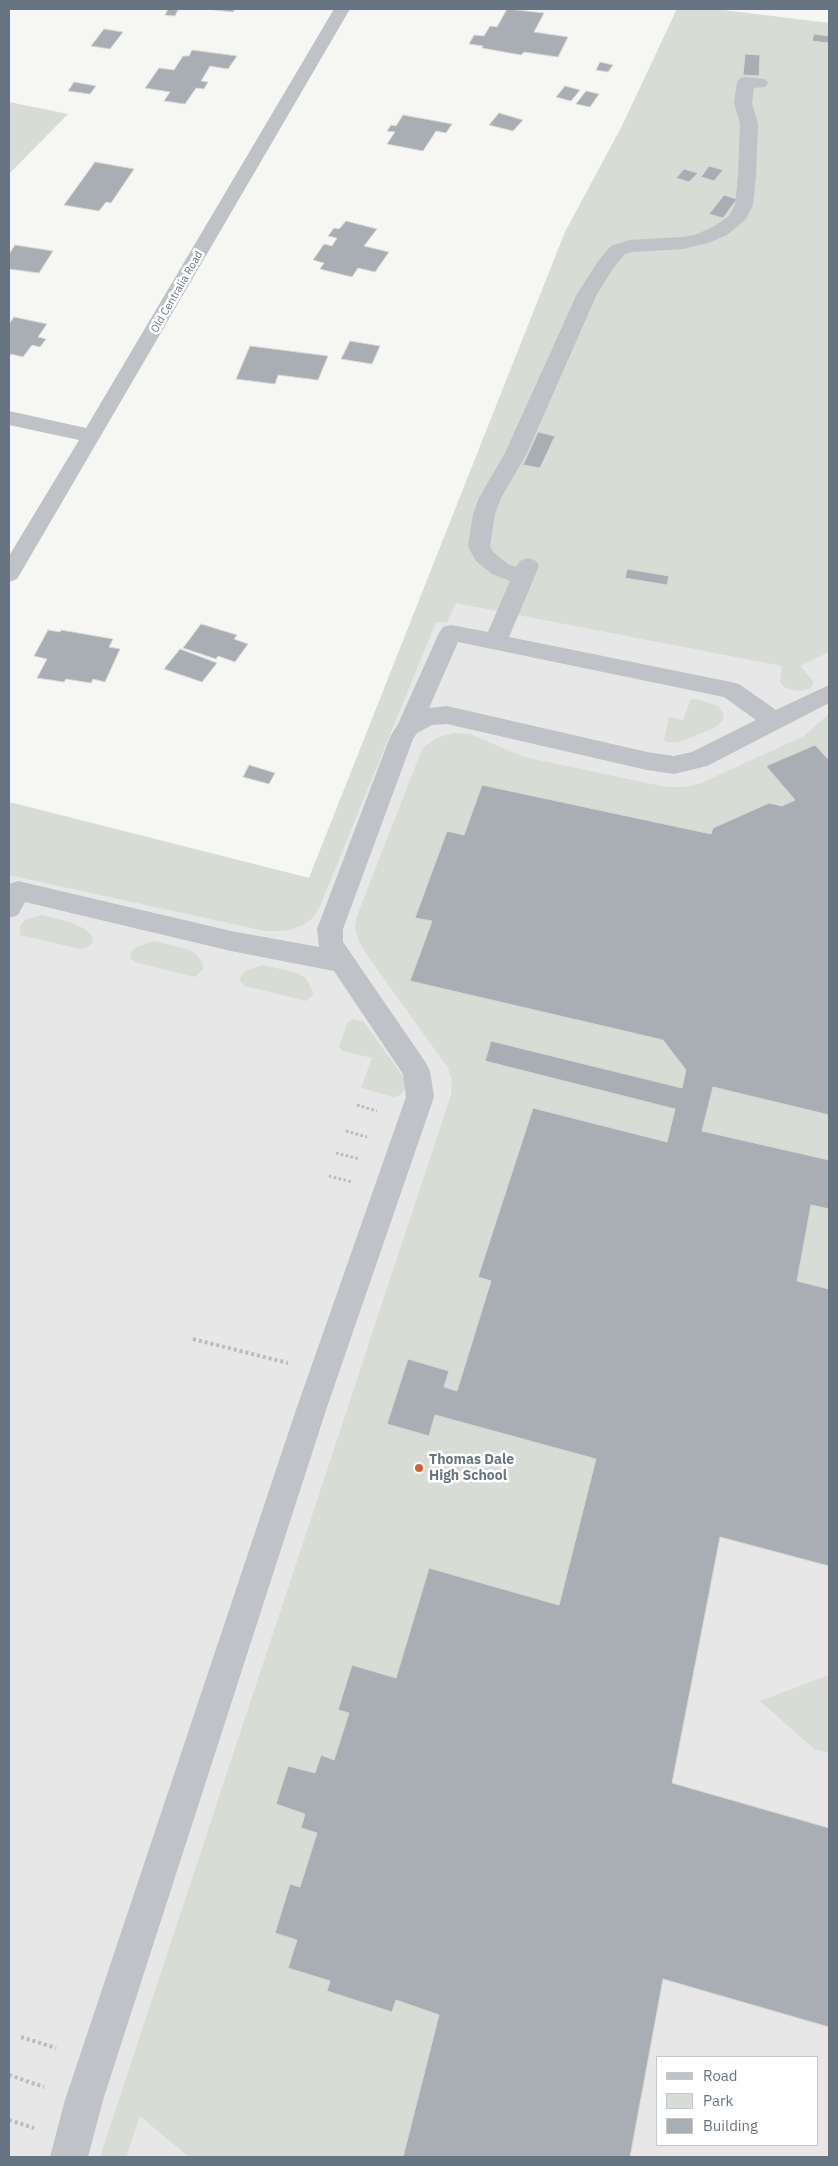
<!DOCTYPE html>
<style>
body{margin:0}
#map{position:relative;width:838px;height:2166px;overflow:hidden;background:#f6f6f3;font-family:"IBM Plex Sans",sans-serif}
canvas{display:block}
.frame{position:absolute;inset:0;border:10px solid #677481;pointer-events:none}
.legend{position:absolute;left:656px;top:2056px;width:162px;height:90px;box-sizing:border-box;background:#fff;border:1px solid #c2c7cd;margin:0;padding:6px 9px;list-style:none;font-size:15px;color:#677481}
.legend li{display:flex;align-items:center;gap:10px;height:25px}
.legend b{width:25px;border:1px solid #c2c7cd}
</style>
<div id="map">
<canvas width="838" height="2166"></canvas>
<div class="frame"></div>
<ul class="legend">
<li><b style="height:6px;background:#bfc2c6"></b>Road</li>
<li><b style="height:14px;background:#d7dcd4"></b>Park</li>
<li><b style="height:14px;background:#a8aeb4"></b>Building</li>
</ul>
</div>
<script>
const c = document.querySelector('canvas').getContext('2d');
c.lineJoin = 'round';
function fill(path, color) {
  c.fillStyle = color;
  c.fill(path, 'evenodd');
}
function poly(rows) {
  const path = new Path2D();
  for (const r of rows) {
    path.moveTo(r[0], r[1]);
    for (let i = 2; i < r.length; i += 2) path.lineTo(r[i], r[i + 1]);
  }
  return path;
}
function strokePath(path, color, width, dash) {
  c.strokeStyle = color;
  c.lineWidth = width;
  c.lineCap = dash ? 'butt' : 'round';
  c.setLineDash(dash || []);
  c.stroke(path);
}
function write(font, color, halo, rows, align = 'center') {
  c.font = font + ' "IBM Plex Sans",sans-serif';
  c.lineWidth = 5;
  c.setLineDash([]);
  c.textBaseline = 'middle';
  c.strokeStyle = halo;
  c.fillStyle = color;
  for (const [text, x, y, turn = 0] of rows) {
    c.save();
    c.translate(x, y);
    c.rotate((+turn || 0) * Math.PI / 180);
    c.textAlign = isNaN(turn) ? turn : align;
    if (halo) c.strokeText(text, 0, 0);
    c.fillText(text, 0, 0);
    c.restore();
  }
}
fill(poly([
 [677,9,714,9,829,23,829,2157,9,2157,9,802,309,878,565,232,622,126],
 [657,2057,817,2057,817,2145,657,2145]
]), '#e6e7e6');
fill(poly([
 [677,9,714,9,829,23,829,652,800,666,813,681,813,685,810,689,797,691,784,687,780,682,782,666,456,603,447,622,436,622,320,906,313,918,301,926,285,931,265,931,9,875,9,802,309,878,565,232,622,126],
 [9,102,68,114,9,174],
 [691,699,700,700,718,706,724,714,722,721,714,728,679,742,667,742,664,740,669,717,683,720],
 [829,714,829,1566,720,1537,672,1783,829,1828,829,2027,663,1979,630,2157,189,2157,140,2116,126,2157,100,2157,451,1095,452,1082,448,1068,365,952,358,939,355,927,357,916,421,752,425,746,439,737,455,733,470,734,524,757,666,787,684,787,699,784,804,736],
 [42,915,70,922,85,929,92,936,93,942,86,948,80,949,20,935,20,926,25,920],
 [154,941,187,949,196,954,203,963,203,969,195,977,135,962,130,958,132,951,137,947],
 [263,965,297,973,306,978,314,994,306,1001,245,986,240,981,241,975,246,970],
 [353,1019,364,1022,406,1081,407,1086,400,1095,394,1097,361,1088,372,1058,343,1051,339,1046,348,1022],
 [829,1675,829,1753,814,1749,760,1701]
]), '#d7dcd4');
const building = poly([
 [168,9,178,10,175,16,165,15,168,9],
 [206,9,235,9,233,12,206,9],
 [507,9,544,13,534,32,568,37,558,57,524,52,521,55,482,48,483,46,469,44,474,35,484,36,490,26,497,27,507,9],
 [104,29,123,32,110,49,91,46,104,29],
 [814,34,829,36,829,43,812,41,814,34],
 [192,50,237,56,228,69,210,66,201,81,208,82,204,89,196,88,185,104,164,101,170,92,145,88,159,68,174,70,183,56,189,56,192,50],
 [745,54,760,55,759,76,743,75,745,54],
 [600,62,613,65,608,72,596,70,600,62],
 [74,82,96,86,90,94,68,91,74,82],
 [565,86,580,90,571,101,556,97,565,86],
 [586,91,599,94,590,107,576,104,586,91],
 [499,113,523,120,513,131,489,125,499,113],
 [403,115,452,124,446,133,436,131,423,151,387,144,395,132,387,131,391,125,396,126,403,115],
 [95,162,134,169,111,203,106,202,99,211,64,205,95,162],
 [709,166,723,170,714,181,701,177,709,166],
 [684,169,698,173,689,182,676,178,684,169],
 [724,195,737,199,723,218,709,214,724,195],
 [346,221,377,229,364,246,389,252,375,272,358,268,352,277,320,269,324,263,313,260,324,244,332,246,337,238,328,236,334,228,339,229,346,221],
 [15,245,53,251,39,273,9,269,9,254,15,245],
 [14,317,47,324,38,337,46,339,40,347,32,345,23,357,11,354,9,358,9,324,14,317],
 [350,341,380,346,372,364,341,359,350,341],
 [250,346,328,356,318,380,278,375,275,384,236,379,250,346],
 [538,432,555,436,540,468,523,465,538,432],
 [627,569,669,576,667,585,625,578,627,569],
 [201,624,237,635,234,639,248,644,235,662,218,656,216,659,183,648,201,624],
 [48,630,60,632,61,630,113,639,109,647,120,649,105,682,93,679,91,683,66,679,64,682,37,678,47,659,34,656,48,630],
 [180,649,217,663,202,682,164,669,180,649],
 [815,745,829,760,829,1115,713,1087,702,1131,829,1160,829,1209,811,1205,797,1281,829,1289,829,1566,720,1537,672,1783,829,1828,829,2027,663,1979,630,2157,403,2157,439,2015,396,2000,392,2012,327,1991,330,1981,288,1968,297,1940,275,1933,290,1884,300,1887,317,1833,301,1828,305,1814,276,1804,288,1766,315,1773,321,1755,334,1760,349,1713,338,1710,352,1665,396,1678,429,1568,559,1605,596,1459,435,1415,429,1436,387,1424,408,1359,449,1371,444,1387,457,1391,491,1281,478,1277,533,1108,667,1142,675,1109,485,1061,491,1041,682,1088,686,1070,663,1040,410,981,432,921,415,918,447,831,464,835,482,785,711,834,713,828,769,803,782,806,795,800,766,766,815,745],
 [249,765,275,773,269,784,243,777,249,765]
]);
fill(building, '#a8aeb4');
strokePath(building, '#d7d7d5', 1);
strokePath(poly([
 [357,1105,377,1111],
 [346,1131,367,1137],
 [336,1153,360,1159],
 [329,1176,352,1182]
]), '#b9bbbe', 3, [2.5, 2.5]);
strokePath(poly([
 [193,1339,288,1363],
 [21,2037,56,2048],
 [9,2075,44,2087],
 [9,2120,34,2128]
]), '#b9bbbe', 4, [3, 3]);
fill(poly([
 [334,9,350,9,20,574,17,579,9,582,9,556,79,440,9,425,9,411,86,428,334,9],
 [746,77,765,79,768,83,765,87,754,88,752,103,758,124,756,176,753,205,746,219,727,235,708,243,683,249,632,252,625,254,614,267,597,294,527,453,501,498,495,514,490,546,493,552,508,564,516,567,520,561,528,558,536,561,539,566,509,637,731,682,739,684,776,710,829,685,829,703,707,766,674,774,647,770,447,724,432,725,417,733,413,739,343,929,343,942,426,1063,430,1071,434,1097,326,1410,103,2100,88,2157,50,2157,65,2100,296,1410,406,1097,403,1074,334,971,231,951,25,902,18,915,9,918,9,884,18,881,231,931,319,947,317,929,390,737,398,724,439,633,443,627,451,625,488,632,510,581,492,574,476,561,473,556,468,546,473,514,479,498,505,453,577,294,599,260,611,246,629,240,683,237,695,235,713,227,729,216,735,205,738,176,740,124,734,103,737,82,740,78,746,77],
 [458,642,724,697,756,720,692,752,674,756,647,752,447,706,429,708,458,642]
]), '#bfc2c6');
for (const [x, y, r, color] of [
 [419,1468,5,"#d75f31"]
]) {
  const dot = new Path2D();
  dot.arc(x, y, r, 0, 2 * Math.PI);
  c.fillStyle = color;
  c.fill(dot);
  strokePath(dot, '#fff', 2);
}
write('11px', '#677481', '#fff', [
 ["Old Centralia Road",177,292,-60]
]);
write('bold 14px', '#677481', '#fff', [
 ["Thomas Dale",429,1460],
 ["High School",429,1476]
], 'left');
</script>
